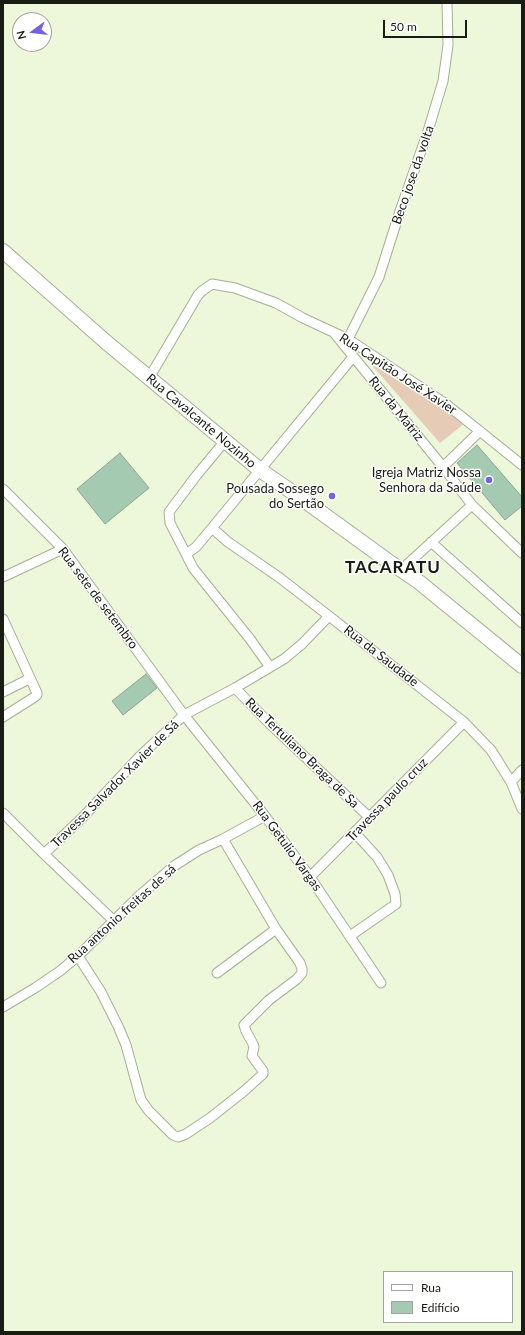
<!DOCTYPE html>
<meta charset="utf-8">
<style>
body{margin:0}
#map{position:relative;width:525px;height:1335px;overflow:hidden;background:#edf7da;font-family:Lato,sans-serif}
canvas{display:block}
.frame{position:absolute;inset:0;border:4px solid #181c12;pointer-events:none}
.legend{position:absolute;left:383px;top:1271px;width:130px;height:52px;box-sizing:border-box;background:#fff;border:1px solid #a3a4a0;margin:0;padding:5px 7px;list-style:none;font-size:12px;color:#181c12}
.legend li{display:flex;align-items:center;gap:8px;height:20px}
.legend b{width:20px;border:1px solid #a3a4a0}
.north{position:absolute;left:12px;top:12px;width:40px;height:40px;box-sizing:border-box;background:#fff;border:1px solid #a3a4a0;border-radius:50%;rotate:255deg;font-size:11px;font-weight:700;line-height:16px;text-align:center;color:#181c12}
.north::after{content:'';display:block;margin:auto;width:14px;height:18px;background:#7264df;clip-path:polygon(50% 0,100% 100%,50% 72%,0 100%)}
.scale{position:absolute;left:383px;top:20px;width:84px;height:18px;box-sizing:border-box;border:2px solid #181c12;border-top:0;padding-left:5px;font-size:12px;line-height:14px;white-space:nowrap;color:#181c12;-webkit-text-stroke:3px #fff;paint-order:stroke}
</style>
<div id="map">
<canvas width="525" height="1335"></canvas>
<div class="frame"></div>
<ul class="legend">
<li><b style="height:5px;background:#fff"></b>Rua</li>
<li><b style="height:11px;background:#a4cbb1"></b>Edifício</li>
</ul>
<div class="north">N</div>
<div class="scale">50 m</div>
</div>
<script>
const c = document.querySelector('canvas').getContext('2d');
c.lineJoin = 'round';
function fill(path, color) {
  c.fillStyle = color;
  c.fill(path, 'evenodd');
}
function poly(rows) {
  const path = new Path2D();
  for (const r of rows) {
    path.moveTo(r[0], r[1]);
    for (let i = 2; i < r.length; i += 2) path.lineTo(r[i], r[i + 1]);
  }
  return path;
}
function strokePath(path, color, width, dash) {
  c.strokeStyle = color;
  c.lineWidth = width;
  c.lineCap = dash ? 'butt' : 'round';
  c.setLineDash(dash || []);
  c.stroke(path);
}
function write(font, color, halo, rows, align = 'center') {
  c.font = font + ' Lato,sans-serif';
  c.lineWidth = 3;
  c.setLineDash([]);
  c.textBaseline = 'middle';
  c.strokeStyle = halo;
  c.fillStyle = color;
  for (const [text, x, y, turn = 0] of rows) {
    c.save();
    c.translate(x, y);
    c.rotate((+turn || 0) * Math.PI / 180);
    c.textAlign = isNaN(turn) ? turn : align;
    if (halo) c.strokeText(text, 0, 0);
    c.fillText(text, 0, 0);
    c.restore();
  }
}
fill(poly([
 [370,363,436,405,465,423,440,443]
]), '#e6cbb7');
const building = poly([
 [477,445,522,497,522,506,505,520,457,463,477,445],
 [120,453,149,488,105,524,77,489,120,453],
 [146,674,157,688,123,715,112,701,146,674]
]);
fill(building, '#a4cbb1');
strokePath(building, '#8ba694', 1);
const minor = poly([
 [335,334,443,467,472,505,522,553],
 [348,339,379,277,399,214,428,131,443,81,448,45,447,3],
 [149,378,198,295,202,291,212,284,235,288,276,303,303,318,348,339,446,404,522,465],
 [443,467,480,431],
 [3,489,63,549,184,715,265,816,310,877,381,983],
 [212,528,228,542,280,578,329,616,464,722,491,750,511,782,522,809],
 [431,542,522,623],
 [186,554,170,523,169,512,196,476,225,441],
 [401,570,472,505],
 [3,577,63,549],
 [3,619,37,693,37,695,33,698,3,717],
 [270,667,250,639,193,568,186,554,196,547,212,528,353,357],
 [235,688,270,724,369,817],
 [3,692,29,679],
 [511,782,522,770],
 [3,813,44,854,113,920],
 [44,854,83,817,140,756,184,715,235,688,284,659,302,644,329,616],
 [310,877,464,722],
 [350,936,396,904,395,894,388,875,377,857,355,833],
 [78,956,101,992,118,1026,126,1045,141,1100,149,1111,173,1135,178,1137,186,1134,210,1118,243,1092,263,1074,263,1071,252,1056,254,1047,253,1044,246,1031,244,1025,269,1000,297,979,302,973,302,969,300,963,276,929,223,839],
 [217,973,276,929],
 [3,1007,35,988,60,971,78,956,139,896,174,866,199,850,223,839,265,816]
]);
const primary = poly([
 [3,251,106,342,260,470,301,498,388,561,419,582,522,666]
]);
strokePath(minor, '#a6b094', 11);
strokePath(primary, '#a6b094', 16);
strokePath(minor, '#fff', 9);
strokePath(primary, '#fff', 14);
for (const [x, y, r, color] of [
 [489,480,4,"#7264df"],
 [332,496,4,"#7264df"]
]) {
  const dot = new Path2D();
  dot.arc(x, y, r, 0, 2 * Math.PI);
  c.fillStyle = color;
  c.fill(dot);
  strokePath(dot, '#fff', 1.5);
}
write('13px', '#181c12', '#fff', [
 ["Beco jose da volta",413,175,-71],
 ["Rua Capitão José Xavier",398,374,33],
 ["Rua da Matriz",396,409,51],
 ["Rua Cavalcante Nozinho",201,421,40],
 ["Rua sete de setembro",98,598,53],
 ["Rua da Saudade",381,656,38],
 ["Rua Tertuliano Braga de Sa",302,753,44],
 ["Travessa Salvador Xavier de Sá",115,784,-45],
 ["Travessa paulo cruz",387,800,-46],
 ["Rua Getulio Vargas",287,846,54],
 ["Rua antonio freitas de sá",122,914,-42]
]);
write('13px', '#181c12', '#fff', [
 ["Igreja Matriz Nossa",481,473],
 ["Senhora da Saúde",481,488],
 ["Pousada Sossego",324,489],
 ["do Sertão",324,504]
], 'right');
c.letterSpacing = '1px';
write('bold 17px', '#181c12', '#fff', [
 ["TACARATU",393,568]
]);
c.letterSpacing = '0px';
</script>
